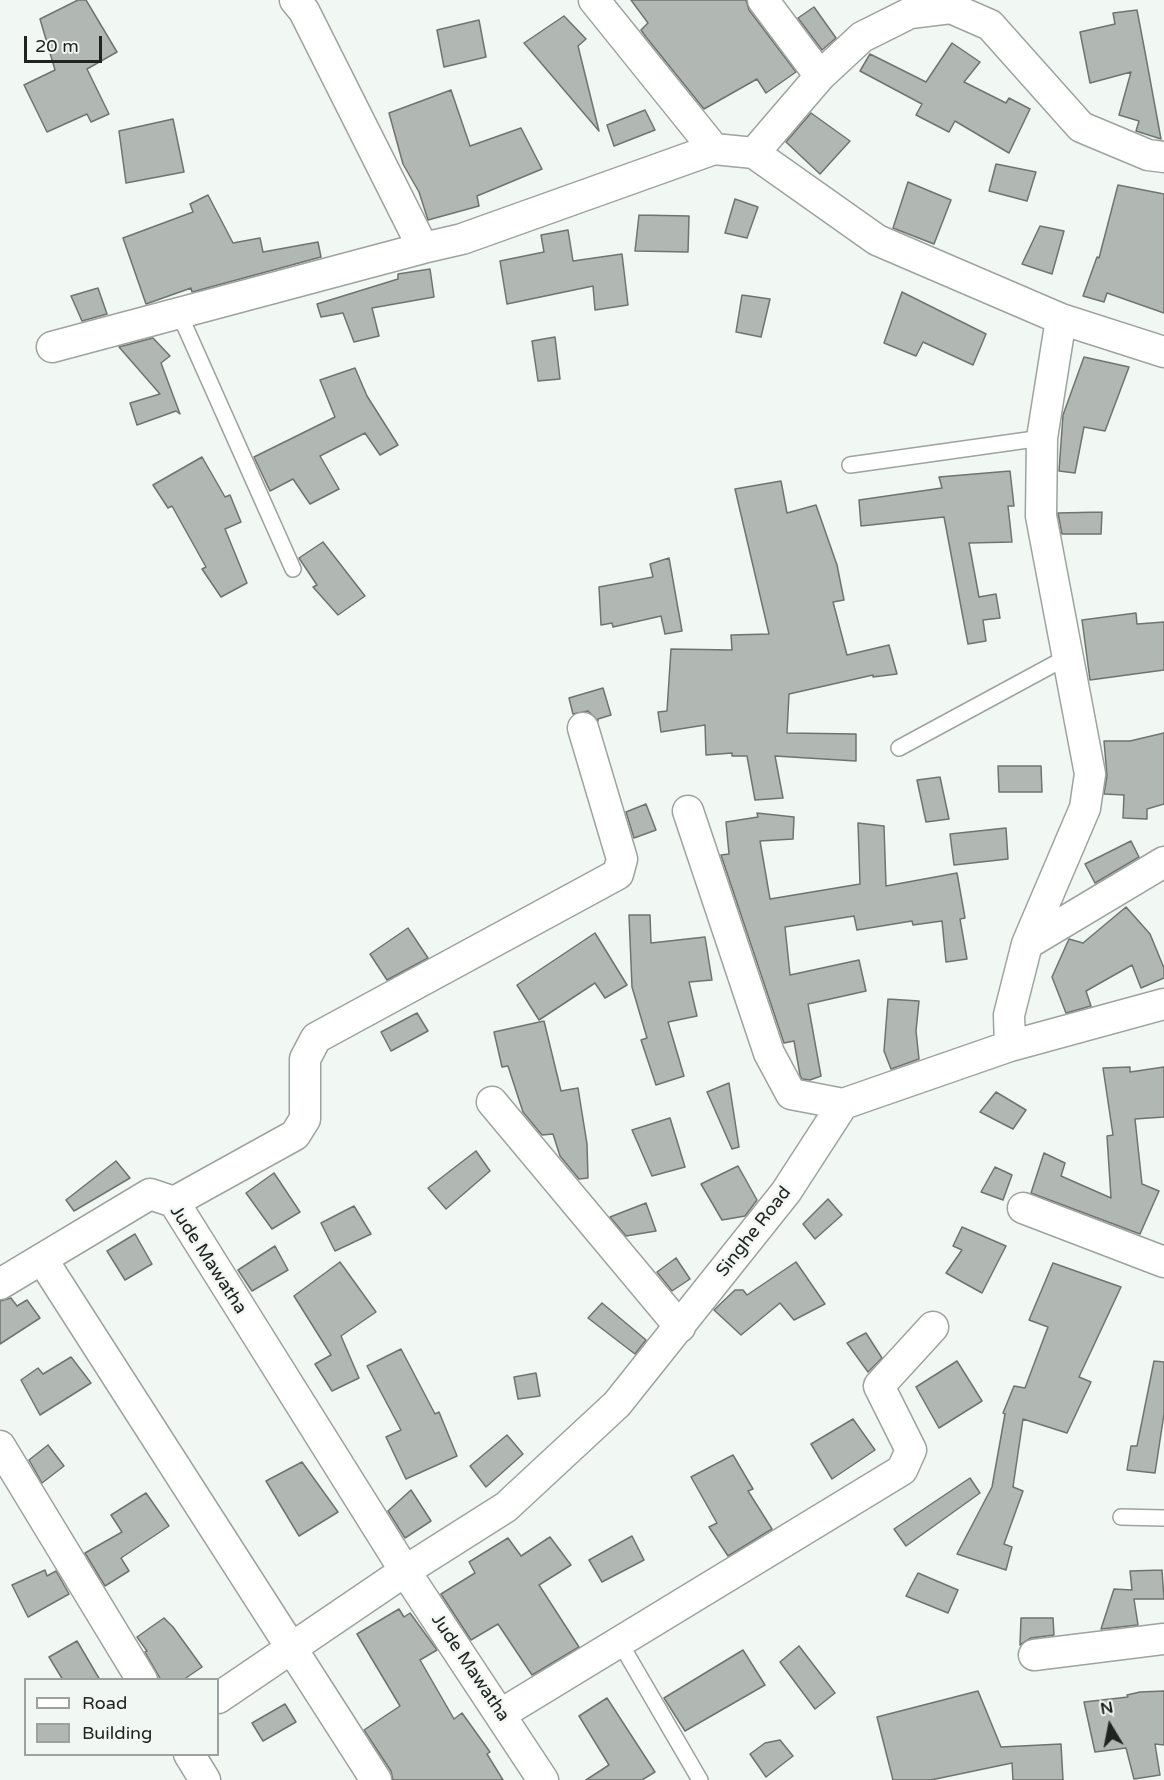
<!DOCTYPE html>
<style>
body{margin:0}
#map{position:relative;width:1164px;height:1780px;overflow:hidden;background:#f1f7f3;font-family:"Varela Round",sans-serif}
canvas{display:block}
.legend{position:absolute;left:24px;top:1678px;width:195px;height:78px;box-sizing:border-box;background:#f1f7f3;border:2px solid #9ea29f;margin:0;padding:8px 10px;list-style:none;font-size:18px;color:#212322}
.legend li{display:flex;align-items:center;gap:12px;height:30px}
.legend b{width:30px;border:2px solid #9ea29f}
.north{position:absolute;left:1080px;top:1696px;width:60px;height:60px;-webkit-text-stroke:4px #f1f7f3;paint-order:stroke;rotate:350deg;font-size:16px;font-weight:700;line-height:24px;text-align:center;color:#212322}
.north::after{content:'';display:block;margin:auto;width:21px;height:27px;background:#212322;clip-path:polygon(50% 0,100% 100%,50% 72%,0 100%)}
.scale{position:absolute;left:24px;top:36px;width:78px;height:27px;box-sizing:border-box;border:3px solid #212322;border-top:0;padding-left:8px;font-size:18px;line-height:21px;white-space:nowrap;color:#212322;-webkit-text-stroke:4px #f1f7f3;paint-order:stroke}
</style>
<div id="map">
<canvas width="1164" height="1780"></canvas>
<ul class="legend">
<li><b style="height:8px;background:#fff"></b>Road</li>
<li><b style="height:16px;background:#b1b7b2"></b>Building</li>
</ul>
<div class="north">N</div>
<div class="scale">20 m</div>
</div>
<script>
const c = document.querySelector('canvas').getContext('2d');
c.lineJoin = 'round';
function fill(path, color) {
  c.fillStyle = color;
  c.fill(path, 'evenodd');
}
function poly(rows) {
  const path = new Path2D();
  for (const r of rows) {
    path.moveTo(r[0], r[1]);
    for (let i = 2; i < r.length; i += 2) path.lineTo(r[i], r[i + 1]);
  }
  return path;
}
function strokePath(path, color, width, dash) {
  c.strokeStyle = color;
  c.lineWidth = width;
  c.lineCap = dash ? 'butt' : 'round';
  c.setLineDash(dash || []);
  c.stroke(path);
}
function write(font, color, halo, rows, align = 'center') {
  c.font = font + ' "Varela Round",sans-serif';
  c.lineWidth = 5;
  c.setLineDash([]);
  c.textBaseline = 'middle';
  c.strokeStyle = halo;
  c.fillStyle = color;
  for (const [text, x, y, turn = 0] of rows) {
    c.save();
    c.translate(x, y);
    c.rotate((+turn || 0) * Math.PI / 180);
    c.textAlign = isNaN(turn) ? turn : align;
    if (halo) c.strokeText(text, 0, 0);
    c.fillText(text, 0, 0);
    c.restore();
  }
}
const building = poly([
 [78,0,86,0,117,52,87,69,109,114,91,122,87,114,47,132,24,85,55,70,40,19,78,0],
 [631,0,746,0,749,10,796,72,766,93,757,79,704,109,646,37,641,30,648,23,631,0],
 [814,7,836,38,822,50,798,18,814,7],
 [1137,10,1145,52,1161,139,1136,131,1139,121,1119,115,1131,72,1090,83,1080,32,1115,24,1113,13,1137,10],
 [564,16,586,39,578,46,599,131,524,43,564,16],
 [479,20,486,57,444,67,437,30,479,20],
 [952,43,980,62,964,82,1006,103,1009,98,1030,109,1009,153,955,121,949,132,916,115,922,104,860,71,870,54,926,82,952,43],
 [451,90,470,146,521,128,542,169,477,196,479,206,428,220,419,192,403,164,389,113,451,90],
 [645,110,655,130,614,146,607,125,645,110],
 [811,113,850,141,820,174,786,142,811,113],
 [173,119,184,172,126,183,119,131,173,119],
 [996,164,1036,172,1027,201,989,191,996,164],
 [908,182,951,200,934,244,893,228,908,182],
 [1118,185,1164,194,1164,313,1107,293,1104,302,1083,296,1097,257,1099,258,1118,185],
 [208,195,233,243,260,238,263,252,318,242,321,257,192,292,191,288,146,304,123,238,193,212,190,204,208,195],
 [735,199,758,207,747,238,725,233,735,199],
 [639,215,689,216,688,252,635,251,639,215],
 [1040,226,1064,231,1052,274,1022,264,1040,226],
 [568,230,573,261,622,254,628,305,595,310,593,286,507,304,500,261,544,252,541,235,568,230],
 [430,269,434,297,372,308,379,336,354,342,343,313,321,317,317,304,398,279,398,274,430,269],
 [98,288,107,314,82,321,71,296,98,288],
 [902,292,986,334,973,365,923,342,916,356,884,343,902,292],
 [742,295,770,299,761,337,736,332,742,295],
 [555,337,560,379,538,381,532,341,555,337],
 [153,338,170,356,161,363,180,414,176,411,137,425,130,403,160,394,119,347,153,338],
 [1084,357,1129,367,1105,431,1084,427,1075,473,1059,471,1063,415,1084,357],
 [355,368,367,396,398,445,380,455,365,433,320,456,339,489,310,504,293,479,270,491,254,457,335,417,320,380,355,368],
 [202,457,225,497,230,495,241,522,225,529,247,583,221,597,202,569,206,567,172,506,168,508,153,485,202,457],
 [1010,471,1014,506,1008,506,1012,542,969,543,979,597,996,594,1000,618,983,620,986,641,968,644,944,517,861,526,859,500,942,488,939,477,1010,471],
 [781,481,787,513,816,505,837,565,844,600,833,602,847,655,889,645,897,674,873,677,873,675,789,694,787,733,856,734,856,761,775,756,783,798,755,800,747,756,732,756,732,753,706,755,705,725,661,732,658,712,667,711,671,649,732,650,731,635,769,634,735,489,781,481],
 [1102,512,1101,534,1062,534,1058,513,1102,512],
 [323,542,365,596,338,615,313,587,317,585,299,558,323,542],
 [669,558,682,631,665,634,661,616,613,627,612,623,601,625,599,587,653,577,650,564,669,558],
 [1136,613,1137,624,1164,622,1164,670,1090,680,1082,620,1136,613],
 [603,688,611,715,598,719,598,721,588,711,573,714,569,698,603,688],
 [1164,733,1164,804,1147,809,1147,819,1123,818,1124,795,1104,794,1107,776,1104,741,1130,741,1164,733],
 [998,766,1041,766,1042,792,999,792,998,766],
 [940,777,949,819,926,822,917,780,940,777],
 [646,804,656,830,634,838,626,812,646,804],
 [757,813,794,817,793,839,760,841,770,899,860,884,858,823,884,826,886,886,957,873,965,918,960,919,967,959,946,962,942,921,913,925,912,921,857,930,854,916,785,927,790,975,859,960,866,991,808,1004,821,1076,810,1080,802,1079,800,1075,794,1041,784,1043,721,855,729,854,726,822,758,817,757,813],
 [1006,828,1008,859,954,865,950,834,1006,828],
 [1131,841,1139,857,1095,883,1085,864,1131,841],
 [1126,907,1150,934,1164,968,1164,978,1141,988,1132,965,1086,991,1091,1006,1066,1013,1052,977,1069,939,1083,943,1126,907],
 [629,915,650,915,651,943,705,937,712,980,689,982,697,1016,668,1022,684,1076,656,1085,641,1040,647,1038,632,987,629,915],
 [408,928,428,958,387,980,370,954,408,928],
 [595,933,627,985,605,998,595,983,539,1020,517,985,595,933],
 [888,999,919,1001,916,1031,919,1059,891,1069,884,1051,888,999],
 [417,1013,428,1031,391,1051,381,1032,417,1013],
 [544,1021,561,1091,578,1088,587,1144,588,1178,579,1179,560,1156,553,1134,542,1135,523,1112,508,1066,502,1067,494,1032,544,1021],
 [1130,1067,1130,1072,1164,1067,1164,1117,1135,1119,1142,1184,1159,1191,1140,1234,1031,1193,1044,1153,1065,1163,1061,1176,1111,1198,1107,1136,1113,1135,1103,1068,1130,1067],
 [729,1083,739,1147,732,1149,707,1092,729,1083],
 [996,1092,1026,1110,1013,1129,980,1112,996,1092],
 [670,1118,685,1167,652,1176,632,1130,670,1118],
 [476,1151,490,1171,446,1209,428,1188,476,1151],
 [116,1161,130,1178,74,1211,66,1200,116,1161],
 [738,1166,757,1200,745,1216,722,1220,701,1184,738,1166],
 [995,1167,1012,1175,1003,1200,981,1192,995,1167],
 [274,1173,300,1212,272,1229,246,1193,274,1173],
 [828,1199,842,1215,815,1239,803,1224,828,1199],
 [646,1203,656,1231,626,1236,610,1217,646,1203],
 [354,1206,371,1234,335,1251,321,1223,354,1206],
 [962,1227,1006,1246,982,1293,946,1273,962,1250,953,1246,962,1227],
 [135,1234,152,1264,125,1280,107,1251,135,1234],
 [275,1246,288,1270,252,1291,238,1270,275,1246],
 [676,1258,690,1279,672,1291,657,1272,676,1258],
 [340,1262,376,1312,341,1336,359,1378,332,1391,315,1364,331,1355,294,1296,340,1262],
 [796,1262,825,1304,794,1320,780,1303,741,1335,714,1310,735,1290,743,1290,747,1295,796,1262],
 [1053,1263,1121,1287,1079,1377,1091,1382,1067,1433,1023,1419,1013,1487,1023,1491,1004,1544,1012,1547,1006,1570,957,1554,992,1487,1005,1414,1003,1413,1014,1386,1025,1388,1048,1327,1029,1320,1053,1263],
 [11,1298,17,1306,27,1300,40,1318,0,1344,0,1301,11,1298],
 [602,1303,646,1340,635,1354,588,1318,602,1303],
 [866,1333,882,1358,868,1372,847,1343,866,1333],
 [401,1349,435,1414,439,1412,457,1456,406,1479,386,1437,401,1430,367,1366,401,1349],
 [71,1357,91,1383,40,1415,21,1380,38,1368,43,1374,71,1357],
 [957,1361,982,1401,939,1428,916,1387,957,1361],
 [1154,1361,1164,1362,1164,1414,1155,1473,1127,1470,1131,1446,1137,1446,1154,1361],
 [536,1373,540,1396,518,1399,514,1377,536,1373],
 [853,1419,875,1450,832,1479,811,1444,853,1419],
 [507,1435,523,1454,486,1487,470,1466,507,1435],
 [48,1445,64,1466,42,1483,29,1460,48,1445],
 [733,1455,753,1489,748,1491,772,1529,728,1556,709,1527,717,1523,691,1477,733,1455],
 [302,1462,338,1512,299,1536,266,1481,302,1462],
 [970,1478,980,1493,906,1546,894,1529,970,1478],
 [411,1490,431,1521,405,1538,388,1511,411,1490],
 [146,1493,169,1526,121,1558,129,1571,105,1586,85,1553,122,1532,111,1515,146,1493],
 [632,1536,644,1560,602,1582,589,1560,632,1536],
 [550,1537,571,1565,539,1585,579,1647,532,1675,498,1624,471,1640,441,1594,475,1573,469,1562,508,1538,521,1556,550,1537],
 [45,1570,47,1576,56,1571,69,1594,28,1617,12,1585,45,1570],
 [1162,1570,1164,1599,1134,1599,1138,1625,1101,1629,1114,1589,1132,1590,1130,1571,1162,1570],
 [918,1573,958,1590,948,1613,906,1596,918,1573],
 [399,1609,404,1617,410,1613,437,1650,420,1660,454,1719,462,1713,490,1752,487,1754,503,1780,393,1780,391,1771,364,1730,400,1706,357,1634,399,1609],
 [164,1618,173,1627,202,1667,183,1680,161,1680,145,1652,147,1651,137,1637,164,1618],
 [1021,1618,1053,1618,1054,1635,1031,1638,1020,1645,1021,1618],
 [77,1641,100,1680,63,1680,49,1657,77,1641],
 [799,1646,835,1693,815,1709,780,1662,799,1646],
 [743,1650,765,1685,685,1731,664,1698,743,1650],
 [978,1691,1001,1747,1061,1744,1063,1780,1013,1780,1012,1763,931,1780,893,1780,877,1717,978,1691],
 [1164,1691,1164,1745,1155,1744,1160,1775,1134,1779,1126,1748,1095,1752,1084,1702,1128,1697,1127,1695,1140,1692,1164,1691],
 [607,1698,655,1772,642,1780,586,1780,609,1765,579,1716,607,1698],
 [285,1704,296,1722,263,1741,252,1723,285,1704],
 [780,1740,793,1756,766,1777,750,1754,765,1743,780,1740]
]);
fill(building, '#b1b7b2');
strokePath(building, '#6f7470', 1.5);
const service = poly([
 [179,313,293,569],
 [850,465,1042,438],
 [899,748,1069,656],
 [1121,1517,1164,1518],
 [619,1641,700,1780]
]);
const minor = poly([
 [295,0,304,11,423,248,462,239,714,149,754,153,877,240,1061,319,1164,352],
 [594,0,714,149],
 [763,0,820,76],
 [754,153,820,76,862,37,910,13,951,8,990,25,1081,127,1148,155,1164,157],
 [52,347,423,248],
 [688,811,769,1053,791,1094,843,1104],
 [1027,944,1164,862],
 [1010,1046,1009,1015,1027,944,1085,808,1090,774,1041,516,1042,438,1061,319],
 [492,1102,680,1327],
 [174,1202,295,1135,305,1119,305,1059,316,1038,618,874,622,859,583,728],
 [1023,1208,1164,1262],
 [42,1259,376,1780],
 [0,1284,150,1194,174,1202,405,1571,543,1780],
 [0,1446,142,1680],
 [1034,1655,1164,1639],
 [218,1698,405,1571,506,1507,617,1404,786,1192,843,1104,1010,1046,1164,1004],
 [501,1714,902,1470,911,1450,879,1386,933,1327],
 [189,1754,205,1780]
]);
strokePath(service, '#9da39f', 18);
strokePath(minor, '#9da39f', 33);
strokePath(service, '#fff', 15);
strokePath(minor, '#fff', 30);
write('18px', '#212322', '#f1f7f3', [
 ["Singhe Road",754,1232,-52],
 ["Jude Mawatha",208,1260,57],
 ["Jude Mawatha",470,1668,56]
]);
</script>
